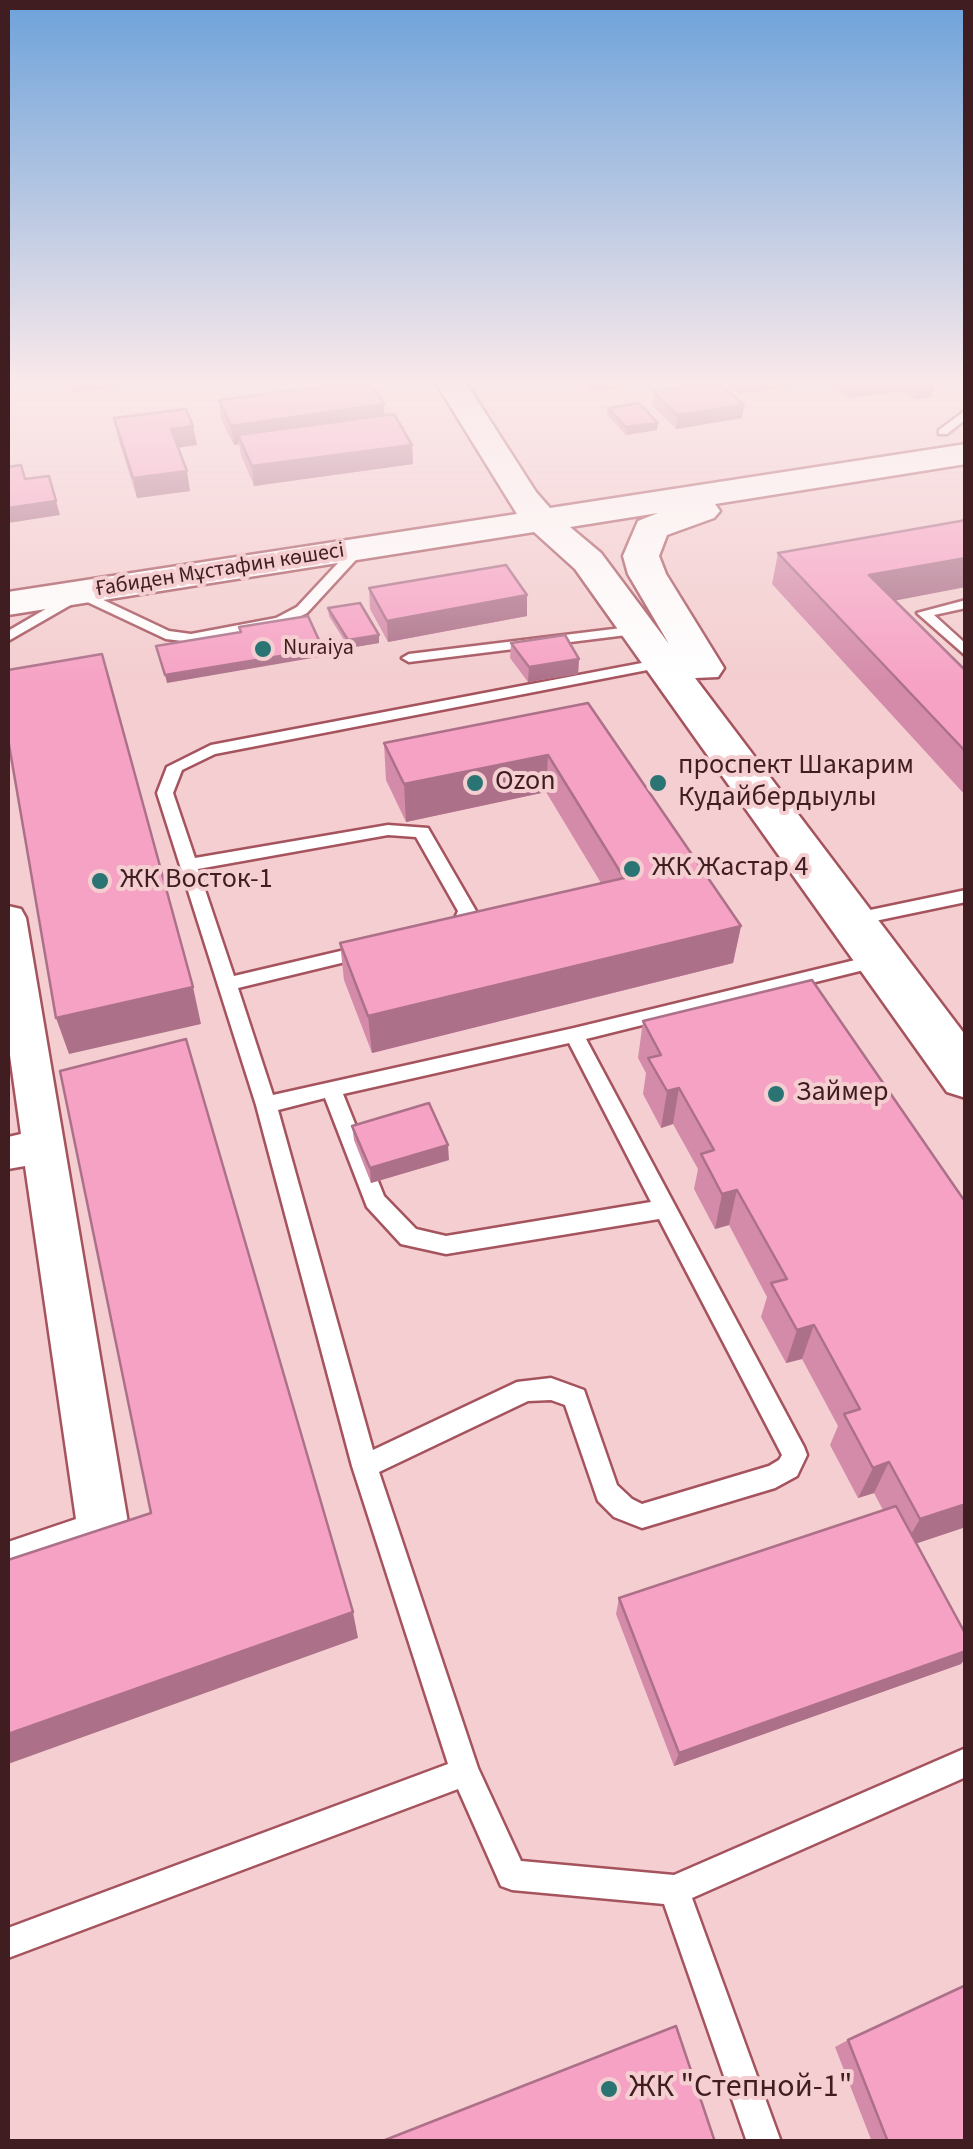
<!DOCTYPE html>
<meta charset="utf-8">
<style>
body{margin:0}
#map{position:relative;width:973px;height:2149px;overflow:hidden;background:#f4ced0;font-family:"Source Sans 3",sans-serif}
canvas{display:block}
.frame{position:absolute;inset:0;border:10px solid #401d21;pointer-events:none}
</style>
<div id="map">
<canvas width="973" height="2149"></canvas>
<div class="frame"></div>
</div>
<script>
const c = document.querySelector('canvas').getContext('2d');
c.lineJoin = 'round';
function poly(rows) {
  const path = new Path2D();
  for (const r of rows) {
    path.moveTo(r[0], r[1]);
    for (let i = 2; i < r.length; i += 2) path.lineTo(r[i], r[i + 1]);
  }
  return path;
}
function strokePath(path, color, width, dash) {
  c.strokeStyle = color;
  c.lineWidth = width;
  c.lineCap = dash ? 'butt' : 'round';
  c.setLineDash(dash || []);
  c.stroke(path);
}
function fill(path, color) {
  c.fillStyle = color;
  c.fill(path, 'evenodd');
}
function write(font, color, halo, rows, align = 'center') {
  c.font = font + ' "Source Sans 3",sans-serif';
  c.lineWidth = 8;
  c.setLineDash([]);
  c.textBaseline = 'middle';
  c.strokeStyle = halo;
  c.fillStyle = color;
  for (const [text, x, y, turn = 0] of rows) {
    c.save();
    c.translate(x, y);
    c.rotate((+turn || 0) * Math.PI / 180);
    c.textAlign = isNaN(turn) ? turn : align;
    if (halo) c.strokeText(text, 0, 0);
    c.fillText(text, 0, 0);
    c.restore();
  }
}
const lane = poly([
 [966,410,966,419,947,434,939,434,939,430,966,410],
 [352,548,364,551,307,613,285,624,191,642,166,639,81,599,8,641,8,631,80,589,169,631,191,634,276,618,297,607,352,548],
 [966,600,966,608,934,615,966,644,966,656,917,613,966,600],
 [638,626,643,627,643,633,409,662,402,658,409,654,638,626],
 [663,659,668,660,668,666,215,754,182,770,173,793,195,858,388,825,428,828,476,911,469,926,453,936,441,936,438,932,441,928,455,918,458,911,416,837,388,835,198,869,234,976,366,945,375,951,366,957,238,988,273,1095,574,1028,880,954,889,960,880,966,586,1039,804,1447,807,1455,797,1476,775,1488,642,1528,614,1517,598,1501,565,1405,551,1400,528,1401,379,1472,478,1768,521,1861,674,1875,966,1748,966,1777,692,1898,781,2142,747,2142,664,1904,512,1890,501,1886,458,1789,8,1958,8,1928,448,1764,352,1466,256,1105,157,793,167,767,211,745,663,659],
 [569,1043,651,1202,446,1236,416,1229,384,1196,343,1094,569,1043],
 [325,1098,367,1207,401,1244,446,1254,659,1219,782,1455,779,1460,769,1466,642,1504,632,1499,617,1485,584,1390,551,1378,517,1382,373,1450,278,1110,325,1098],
 [966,890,966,902,851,926,842,920,851,914,966,890]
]);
const street = poly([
 [8,906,21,909,26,918,130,1535,122,1553,8,1594,8,1542,76,1519,25,1166,8,1169,8,1137,21,1134,8,1041,8,906]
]);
const secondary = poly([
 [436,383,466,383,536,492,550,508,966,444,966,464,715,504,720,511,714,518,667,535,659,556,666,574,724,668,718,677,695,678,966,1036,966,1098,947,1092,575,569,534,532,8,615,8,592,517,514,436,383],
 [658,513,638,521,623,556,628,574,669,644,601,553,570,527,658,513]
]);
strokePath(lane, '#a5535d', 5);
strokePath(street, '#a5535d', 5);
strokePath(secondary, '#a5535d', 5);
fill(lane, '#fff');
fill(street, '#fff');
fill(secondary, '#fff');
fill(poly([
 [583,383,625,383,625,387,590,392],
 [727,383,790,383,789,386,740,394],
 [831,383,934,383,935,384,932,397,915,399,904,391,849,398],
 [653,391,744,405,742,418,676,429,652,405],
 [219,400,385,416,412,445,413,464,254,486,241,455,239,444,234,445,221,419],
 [608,408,657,430,626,435,607,415],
 [114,418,193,426,197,445,178,448,190,491,137,498,118,438],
 [778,553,894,601,966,671,966,796,772,584],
 [369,588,527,616,388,642,370,609],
 [328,608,379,643,349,648,329,616],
 [511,643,579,659,578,674,528,682,510,658],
 [588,703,741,926,733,963,372,1053,344,980,340,943,601,883,546,792,406,822,386,780,384,743],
 [643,1021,966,1526,916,1543,961,1664,674,1766,616,1614,619,1598,883,1510,874,1493,858,1498,830,1445,838,1426,802,1359,786,1363,761,1317,767,1297,729,1225,715,1229,694,1189,698,1169,673,1124,661,1128,643,1094,646,1073,638,1058],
 [352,1126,449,1160,371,1183,354,1140],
 [848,2040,966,2142,872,2142,835,2047]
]), '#d48ba9');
fill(poly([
 [72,383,121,383,122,386,74,392],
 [590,383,625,383,625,387,590,392],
 [741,383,790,383,789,386,740,394],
 [870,383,906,383,904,391,849,398,852,385],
 [935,384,932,397,915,399,918,386],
 [384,404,385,423,238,435,239,444,234,445,231,426],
 [744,405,742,418,676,429,677,415],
 [658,423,657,430,626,435,626,427],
 [193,426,197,445,174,448,171,429],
 [412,445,413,464,254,486,252,466],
 [187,471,190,491,137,498,133,478],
 [56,501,60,515,8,523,8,508],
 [966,558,966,587,862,607,869,575],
 [527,595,527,616,388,642,387,621],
 [379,635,379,643,349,648,348,640],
 [323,649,324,656,167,683,165,675],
 [579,659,578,674,528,682,529,667],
 [548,755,546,792,406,822,404,784],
 [741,926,733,963,372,1053,368,1016],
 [193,987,201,1024,69,1054,56,1018],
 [679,1088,673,1124,661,1128,667,1091],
 [448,1145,449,1160,371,1183,370,1168],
 [737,1190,729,1225,715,1229,722,1194],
 [814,1325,802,1359,786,1363,797,1330],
 [889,1462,874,1493,858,1498,873,1468],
 [966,1504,966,1527,903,1548,920,1519],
 [353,1612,358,1638,8,1764,8,1734],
 [966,1651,966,1658,961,1664,674,1766,679,1753]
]), '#ac7189');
const building = poly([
 [350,383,370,383,384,404,231,426,219,400,350,383],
 [710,383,719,383,744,405,677,415,653,391,710,383],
 [914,383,934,383,935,384,918,386,914,383],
 [639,403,658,423,626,427,608,408,639,403],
 [186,409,193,426,171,429,187,471,133,478,114,418,186,409],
 [394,414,412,445,252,466,238,435,394,414],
 [21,465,25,479,49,476,56,501,8,508,8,467,21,465],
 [966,520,966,558,869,575,966,671,966,752,778,553,966,520],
 [506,565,527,595,387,621,369,588,506,565],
 [360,603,379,635,348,640,328,608,360,603],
 [308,616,323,649,165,675,156,646,241,632,239,627,308,616],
 [565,635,579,659,529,667,511,643,565,635],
 [102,654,193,987,56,1018,8,739,8,670,102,654],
 [588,703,741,926,368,1016,340,943,624,878,548,755,404,784,384,743,588,703],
 [812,980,966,1203,966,1504,920,1519,889,1462,873,1468,844,1414,860,1409,814,1325,797,1330,771,1283,787,1279,737,1190,722,1194,701,1154,714,1150,679,1088,667,1091,648,1058,661,1055,643,1021,812,980],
 [186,1039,353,1612,8,1734,8,1560,151,1513,60,1071,186,1039],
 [429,1103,448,1145,370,1168,352,1126,429,1103],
 [896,1506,966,1635,966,1651,679,1753,619,1598,896,1506],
 [966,1985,966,2142,888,2142,848,2040,966,1985],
 [676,2026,715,2142,380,2142,676,2026]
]);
fill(building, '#f6a2c4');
strokePath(building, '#ac7189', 2.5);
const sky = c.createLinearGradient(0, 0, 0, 683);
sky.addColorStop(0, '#6da2da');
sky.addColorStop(0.56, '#fae9ea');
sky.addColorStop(1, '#fae9ea00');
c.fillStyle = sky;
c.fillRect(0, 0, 973, 683);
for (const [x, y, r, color] of [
 [263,649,10,"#2a7473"],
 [475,783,10,"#2a7473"],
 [658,783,10,"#2a7473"],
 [632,869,10,"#2a7473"],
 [100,881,10,"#2a7473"],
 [776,1094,10,"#2a7473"],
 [609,2089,10,"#2a7473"]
]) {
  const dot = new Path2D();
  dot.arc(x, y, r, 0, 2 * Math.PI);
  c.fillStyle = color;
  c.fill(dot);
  strokePath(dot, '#f4ced0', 4);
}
write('22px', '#401d21', '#f4ced0', [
 ["Ғабиден Мұстафин көшесі",220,571,-9]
]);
write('22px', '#401d21', '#f4ced0', [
 ["Nuraiya",283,649]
], 'left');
write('28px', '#401d21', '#f4ced0', [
 ["проспект Шaкaрим",678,767],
 ["Кудайбердыулы",678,799],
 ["Ozon",495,783],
 ["ЖК Жастар 4",652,869],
 ["ЖК Восток-1",120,881],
 ["Займер",796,1094]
], 'left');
write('32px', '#401d21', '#f4ced0', [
 ["ЖК \"Степной-1\"",629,2089]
], 'left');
</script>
